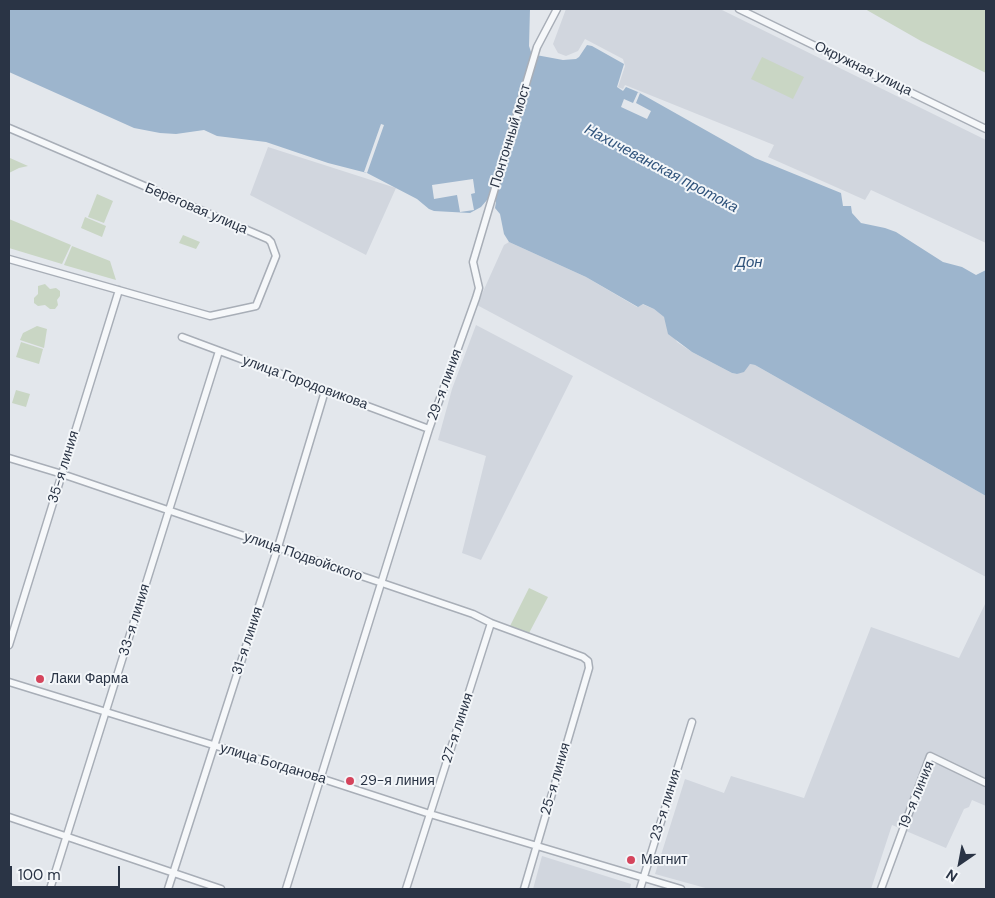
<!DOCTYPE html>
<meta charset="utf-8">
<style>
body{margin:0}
#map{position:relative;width:995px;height:898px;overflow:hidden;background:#e3e7ec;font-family:"DM Sans",sans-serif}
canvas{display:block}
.frame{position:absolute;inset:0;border:10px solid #2a3445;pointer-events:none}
.north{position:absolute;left:935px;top:838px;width:50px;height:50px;-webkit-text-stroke:4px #f3f6f9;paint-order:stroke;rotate:213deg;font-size:14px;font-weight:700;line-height:20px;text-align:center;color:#2a3445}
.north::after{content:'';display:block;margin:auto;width:18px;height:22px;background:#2a3445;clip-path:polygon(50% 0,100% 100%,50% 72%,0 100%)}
.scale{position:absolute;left:10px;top:866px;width:110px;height:22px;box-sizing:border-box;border:2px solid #2a3445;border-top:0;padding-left:6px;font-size:15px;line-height:18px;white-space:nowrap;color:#2a3445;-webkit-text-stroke:4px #f3f6f9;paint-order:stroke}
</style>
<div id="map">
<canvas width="995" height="898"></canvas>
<div class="frame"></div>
<div class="north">N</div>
<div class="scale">100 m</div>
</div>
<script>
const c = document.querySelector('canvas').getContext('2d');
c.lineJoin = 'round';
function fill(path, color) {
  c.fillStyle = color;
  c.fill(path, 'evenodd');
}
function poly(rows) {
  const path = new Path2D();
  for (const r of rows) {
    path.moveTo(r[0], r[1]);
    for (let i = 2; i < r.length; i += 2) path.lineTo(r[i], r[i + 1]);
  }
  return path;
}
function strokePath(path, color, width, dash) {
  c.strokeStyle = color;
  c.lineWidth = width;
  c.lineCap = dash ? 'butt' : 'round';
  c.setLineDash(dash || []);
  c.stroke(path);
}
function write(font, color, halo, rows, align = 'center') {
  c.font = font + ' "DM Sans",sans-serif';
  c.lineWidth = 4;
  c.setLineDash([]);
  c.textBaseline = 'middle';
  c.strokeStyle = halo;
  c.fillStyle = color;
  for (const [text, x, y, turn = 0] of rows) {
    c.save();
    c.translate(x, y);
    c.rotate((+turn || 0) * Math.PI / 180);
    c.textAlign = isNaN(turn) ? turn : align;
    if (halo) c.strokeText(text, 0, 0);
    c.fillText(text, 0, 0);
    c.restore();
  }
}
fill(poly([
 [566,9,720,9,986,140,986,243,871,190,865,200,768,157,774,145,625,85,623,89,618,87,625,66,623,59,585,39,578,51,566,56,558,53,553,44],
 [268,147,396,188,366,255,250,195],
 [509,242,586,277,637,307,642,304,654,309,664,317,677,342,692,352,732,373,737,374,750,364,755,365,986,496,986,577,477,305,504,245],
 [476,325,573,376,481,560,462,553,486,456,438,440,452,389],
 [986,602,986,806,972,800,969,807,964,809,946,848,892,825,871,889,709,889,655,874,685,779,724,793,731,776,804,798,871,627,959,658],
 [542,856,631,884,630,889,533,889]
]), '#d1d6de');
fill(poly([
 [865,9,986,9,986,73,921,41],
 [762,57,804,77,793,99,751,79],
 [10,158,28,166,19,168,9,173,9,161],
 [97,194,113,201,104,223,88,217],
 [85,217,106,226,102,237,81,228],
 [9,219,71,245,62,264,9,248],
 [183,235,200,242,196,249,179,243],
 [72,246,110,261,116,280,64,265],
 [45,284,50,289,56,288,60,291,60,296,57,300,58,305,55,309,50,309,45,305,38,306,34,303,34,298,38,294,38,286],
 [37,326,47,329,44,348,20,340,23,333],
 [21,342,43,349,39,364,16,357],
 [16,390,30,394,26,407,12,403],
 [529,588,548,597,528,635,510,626]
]), '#c9d6c4');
fill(poly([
 [9,9,530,9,529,46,531,52,536,55,563,60,576,59,579,57,587,45,592,46,624,64,617,87,623,91,626,87,638,92,755,158,841,193,843,206,851,206,852,213,861,223,885,228,896,232,943,262,962,267,976,275,986,270,986,496,755,365,750,364,744,372,737,374,732,373,692,352,668,334,664,317,654,309,643,304,638,307,586,277,509,242,504,234,500,214,495,208,496,202,494,200,487,200,481,207,470,213,434,211,429,209,417,199,367,173,328,163,266,142,217,136,204,130,176,134,160,133,134,128,9,72]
]), '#9db5cd');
fill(poly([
 [638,92,640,93,636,103,651,111,647,119,621,107,624,99,633,103],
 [381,124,384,125,367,173,364,172],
 [473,179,475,193,471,194,474,210,460,212,457,195,434,199,432,185]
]), '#e3e7ec');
const minor = poly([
 [739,9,986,129],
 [9,128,268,239,271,242,276,256,256,306,210,316,9,259],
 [182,337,429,429],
 [9,458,62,474,473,614,491,623,583,657,588,661,589,668,524,889],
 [9,645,119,290],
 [9,682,320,778,430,814,681,889],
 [9,817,221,889],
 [50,889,219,351],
 [168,889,278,547,325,391],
 [286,889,429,429,476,298,479,288,473,262,537,47,557,9],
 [406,889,491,623],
 [640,889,692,722],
 [881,889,930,756,986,783]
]);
strokePath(minor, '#a8aeb7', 9);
strokePath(minor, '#f6f8fa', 6);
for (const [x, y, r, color] of [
 [40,679,5,"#d5445c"],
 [350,781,5,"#d5445c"],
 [631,860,5,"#d5445c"]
]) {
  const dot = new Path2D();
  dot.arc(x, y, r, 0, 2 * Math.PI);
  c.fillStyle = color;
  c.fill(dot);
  strokePath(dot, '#f3f6f9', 2);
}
write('14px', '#2a3445', '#f3f6f9', [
 ["Окружная улица",863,69,26],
 ["Понтонный мост",511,136,-73],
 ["Береговая улица",196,209,23],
 ["улица Городовикова",305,383,20],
 ["29-я линия",445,385,-70],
 ["35-я линия",64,467,-73],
 ["улица Подвойского",303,557,19],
 ["33-я линия",135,620,-73],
 ["31-я линия",248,641,-72],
 ["27-я линия",458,728,-72],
 ["улица Богданова",273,764,17],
 ["25-я линия",556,779,-74],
 ["19-я линия",917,795,-68],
 ["23-я линия",666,805,-73]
]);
write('14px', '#2a3445', '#f3f6f9', [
 ["Лаки Фарма",50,679],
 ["29-я линия",360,781],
 ["Магнит",641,860]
], 'left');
write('italic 15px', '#31547c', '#f3f6f9', [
 ["Нахичеванская протока",661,169,28],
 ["Дон",749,263]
]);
</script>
